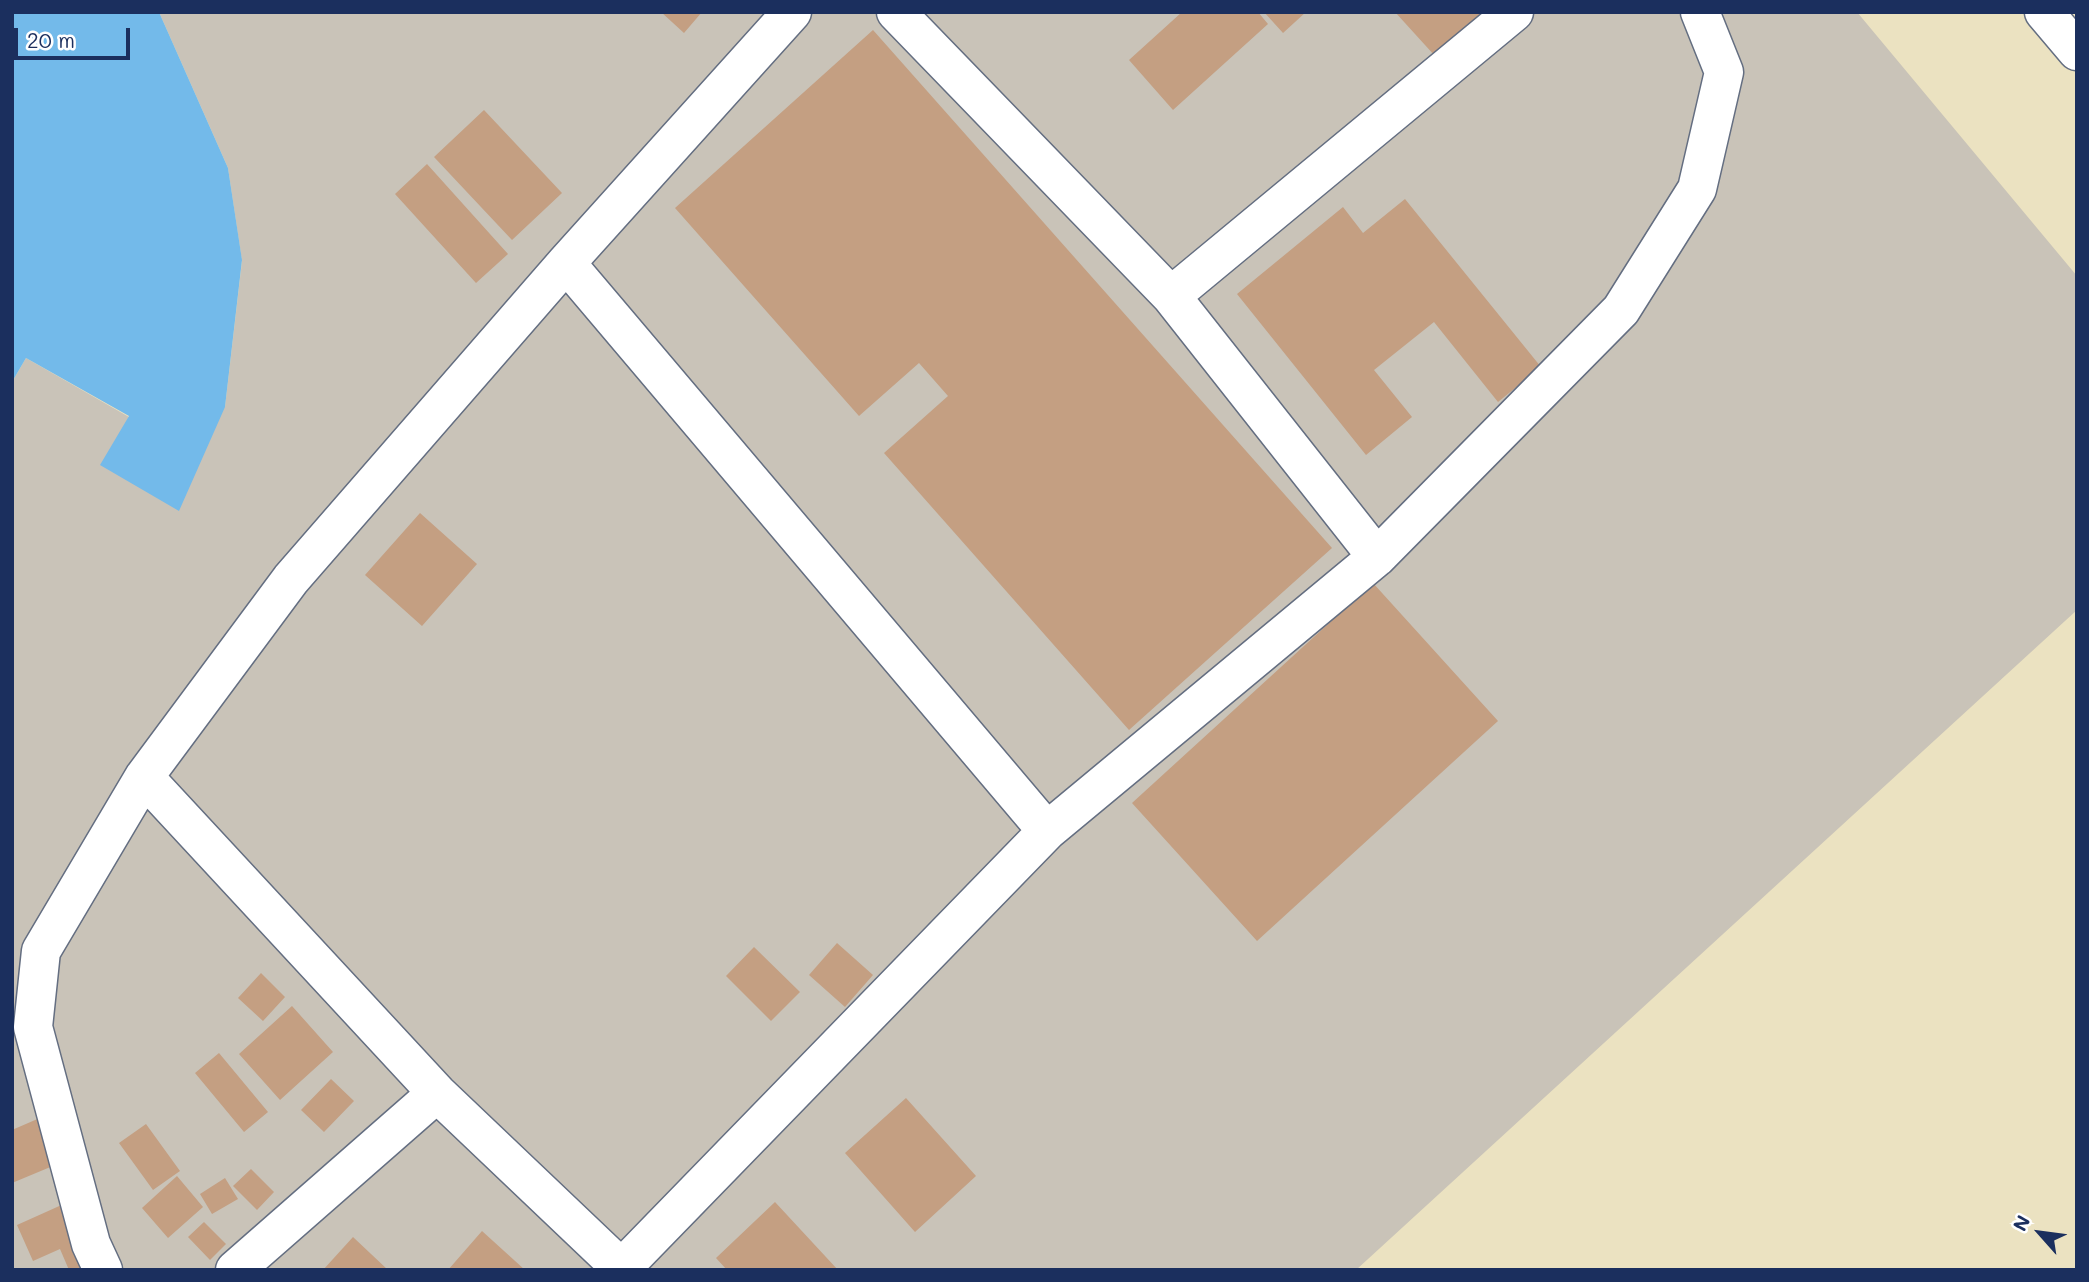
<!DOCTYPE html>
<style>
body{margin:0}
#map{position:relative;width:2089px;height:1282px;overflow:hidden;background:#ebe2c1;font-family:Mali,sans-serif}
canvas{display:block}
.frame{position:absolute;inset:0;border:14px solid #1b2f5e;pointer-events:none}
.north{position:absolute;left:2005px;top:1198px;width:70px;height:70px;-webkit-text-stroke:5px #fff;paint-order:stroke;rotate:298deg;font-size:19px;font-weight:700;line-height:28px;text-align:center;color:#1b2f5e}
.north::after{content:'';display:block;margin:auto;width:24px;height:32px;background:#1b2f5e;clip-path:polygon(50% 0,100% 100%,50% 72%,0 100%)}
.scale{position:absolute;left:14px;top:28px;width:116px;height:32px;box-sizing:border-box;border:4px solid #1b2f5e;border-top:0;padding-left:9px;font-size:21px;line-height:24px;white-space:nowrap;color:#1b2f5e;-webkit-text-stroke:5px #fff;paint-order:stroke}
</style>
<div id="map">
<canvas width="2089" height="1282"></canvas>
<div class="frame"></div>
<div class="north">N</div>
<div class="scale">20 m</div>
</div>
<script>
const c = document.querySelector('canvas').getContext('2d');
c.lineJoin = 'round';
function fill(path, color) {
  c.fillStyle = color;
  c.fill(path, 'evenodd');
}
function poly(rows) {
  const path = new Path2D();
  for (const r of rows) {
    path.moveTo(r[0], r[1]);
    for (let i = 2; i < r.length; i += 2) path.lineTo(r[i], r[i + 1]);
  }
  return path;
}
function strokePath(path, color, width, dash) {
  c.strokeStyle = color;
  c.lineWidth = width;
  c.lineCap = dash ? 'butt' : 'round';
  c.setLineDash(dash || []);
  c.stroke(path);
}
fill(poly([
 [159,12,1857,12,2077,276,2077,610,1356,1270,12,1270,12,382,26,358,129,417,225,407,242,261,228,168]
]), '#c9c3b8');
fill(poly([
 [12,12,159,12,228,168,242,260,225,407,179,511,100,465,129,416,26,358,12,382]
]), '#73baea');
fill(poly([
 [661,12,702,12,684,33],
 [1182,12,1258,12,1268,24,1173,110,1129,60],
 [1264,12,1306,12,1283,33],
 [1395,12,1483,12,1435,56],
 [873,30,1332,548,1129,730,884,453,948,396,919,363,859,416,675,208],
 [484,110,562,193,512,240,434,157],
 [427,164,508,254,476,283,395,194],
 [1405,199,1541,367,1498,402,1434,322,1374,370,1412,417,1366,455,1237,294,1343,207,1363,233],
 [420,513,477,564,422,626,365,575],
 [1373,583,1498,721,1257,941,1132,803],
 [837,943,873,975,845,1007,809,975],
 [754,947,800,992,771,1021,726,976],
 [261,973,285,997,263,1021,238,998],
 [292,1006,333,1052,280,1100,239,1054],
 [219,1053,268,1112,244,1132,195,1073],
 [331,1079,354,1101,324,1132,301,1110],
 [906,1098,976,1176,915,1232,845,1153],
 [42,1117,60,1163,12,1183,12,1130],
 [146,1124,180,1171,153,1190,119,1143],
 [251,1169,274,1192,257,1210,233,1186],
 [177,1176,203,1207,168,1238,142,1208],
 [225,1178,238,1199,212,1214,200,1194],
 [775,1202,838,1270,727,1270,716,1258],
 [66,1203,88,1270,69,1270,60,1249,33,1261,17,1225],
 [204,1222,226,1244,210,1260,188,1237],
 [482,1231,525,1270,448,1270],
 [353,1237,388,1270,323,1270]
]), '#c49f82');
const minor = poly([
 [896,12,1171,296,1377,557],
 [566,263,1047,831],
 [1171,296,1514,12],
 [144,777,437,1093,621,1268],
 [103,1270,91,1244,33,1027,41,951,144,777,291,579,566,263,792,12],
 [235,1270,437,1093],
 [620,1270,1047,831,1377,557,1621,310,1697,189,1724,72,1700,12]
]);
const primary = poly([
 [2044,12,2077,51]
]);
strokePath(minor, '#646e81', 41);
strokePath(primary, '#646e81', 41);
strokePath(minor, '#fff', 38);
strokePath(primary, '#fff', 38);
</script>
